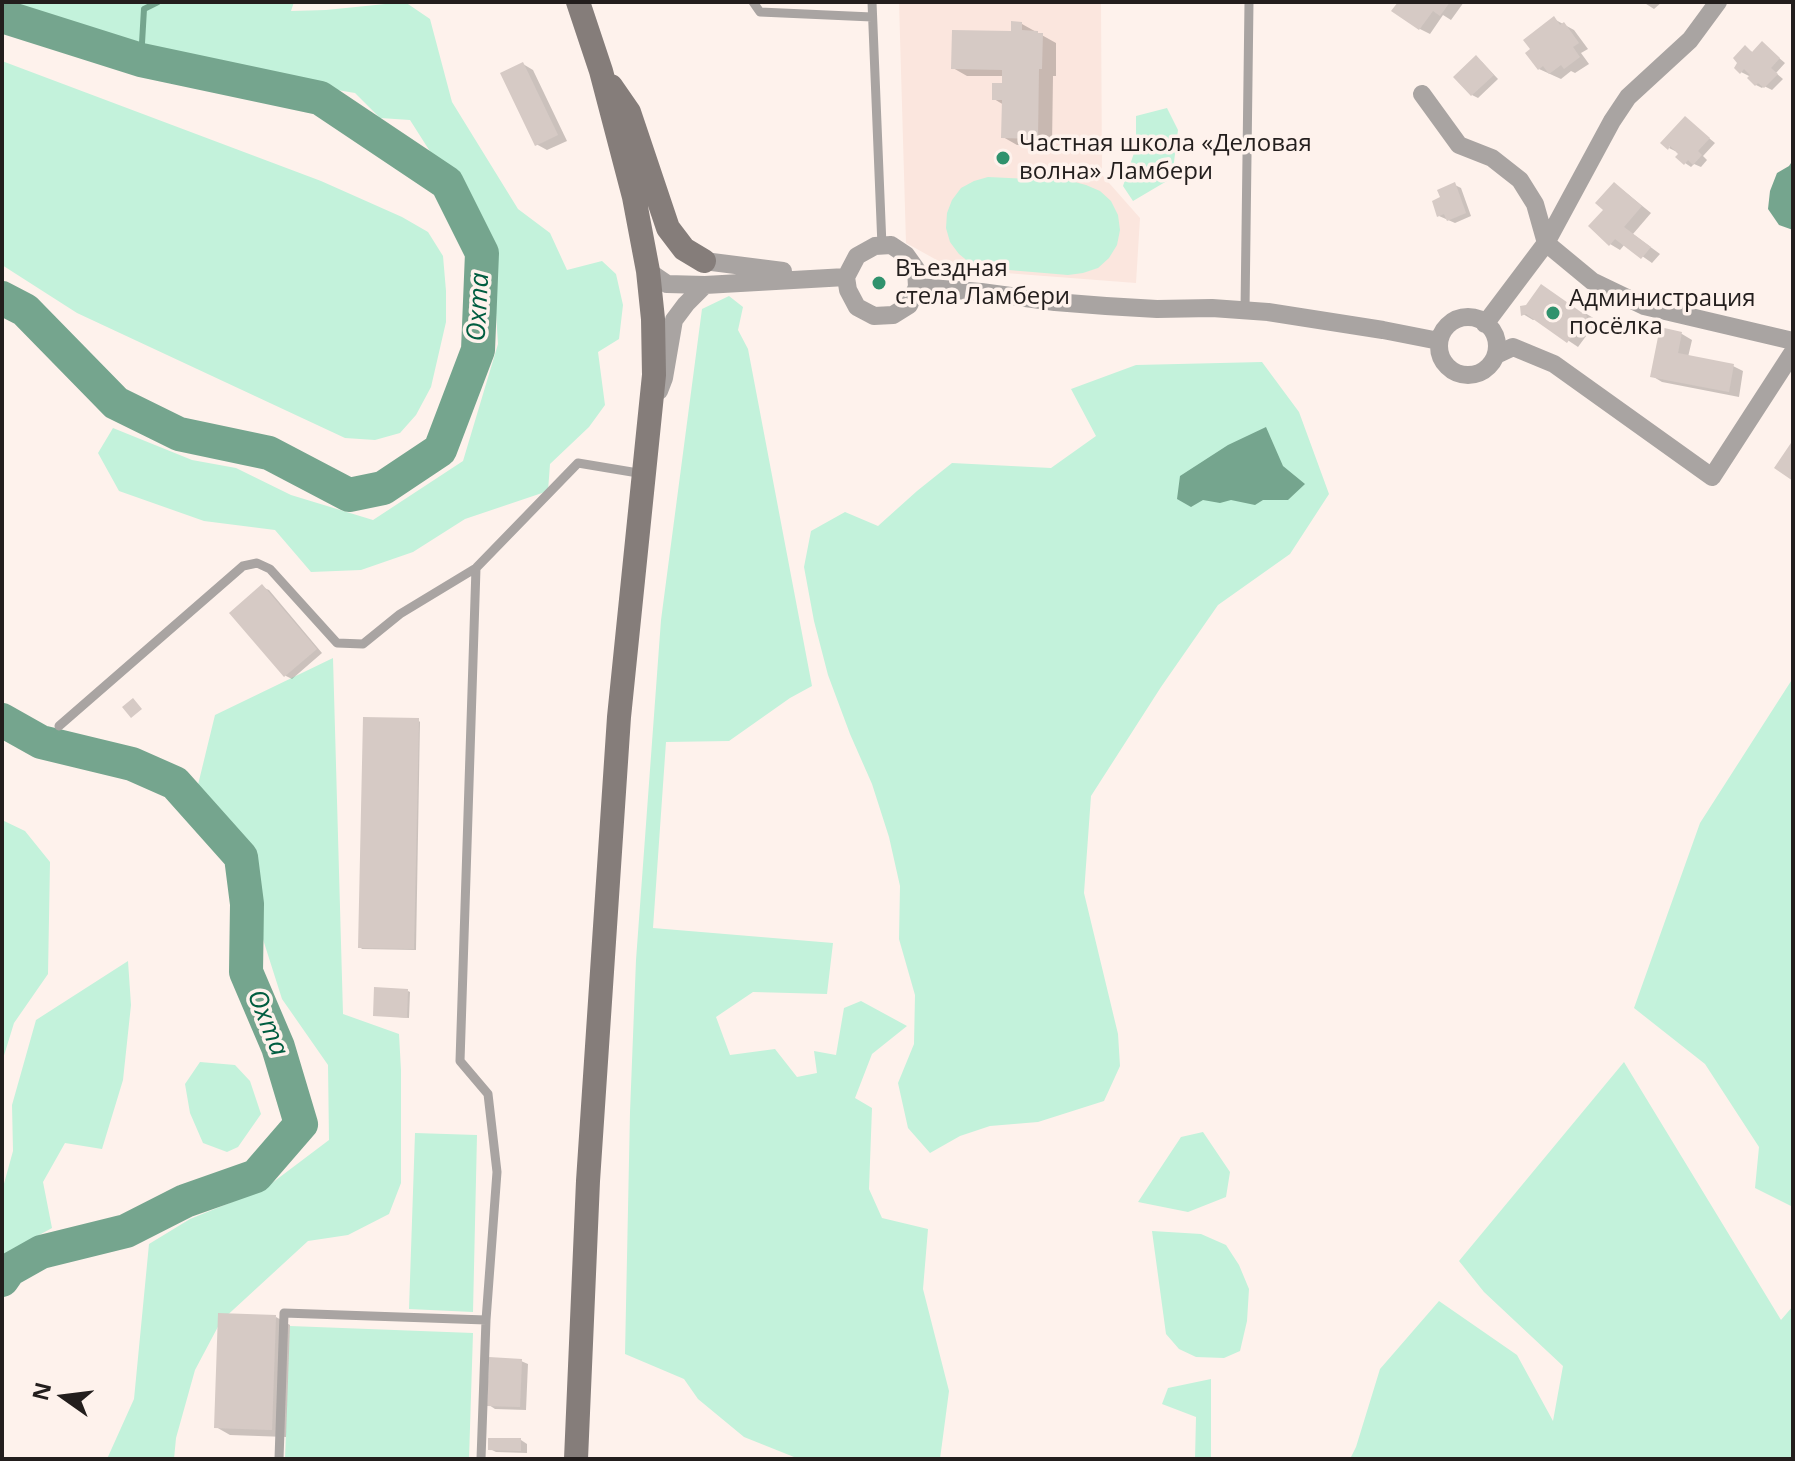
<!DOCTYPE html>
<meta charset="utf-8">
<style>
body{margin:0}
#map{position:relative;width:1795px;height:1461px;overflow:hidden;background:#fef2ec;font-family:"Open Sans",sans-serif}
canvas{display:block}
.frame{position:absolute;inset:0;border:4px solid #231e1d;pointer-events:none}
.north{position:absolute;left:24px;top:1357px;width:80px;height:80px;-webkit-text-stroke:6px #fef2ec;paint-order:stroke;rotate:284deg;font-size:22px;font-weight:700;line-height:32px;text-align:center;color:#231e1d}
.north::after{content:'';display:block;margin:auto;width:28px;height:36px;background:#231e1d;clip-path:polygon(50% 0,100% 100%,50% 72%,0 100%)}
</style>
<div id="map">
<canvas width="1795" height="1461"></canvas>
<div class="frame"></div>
<div class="north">N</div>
</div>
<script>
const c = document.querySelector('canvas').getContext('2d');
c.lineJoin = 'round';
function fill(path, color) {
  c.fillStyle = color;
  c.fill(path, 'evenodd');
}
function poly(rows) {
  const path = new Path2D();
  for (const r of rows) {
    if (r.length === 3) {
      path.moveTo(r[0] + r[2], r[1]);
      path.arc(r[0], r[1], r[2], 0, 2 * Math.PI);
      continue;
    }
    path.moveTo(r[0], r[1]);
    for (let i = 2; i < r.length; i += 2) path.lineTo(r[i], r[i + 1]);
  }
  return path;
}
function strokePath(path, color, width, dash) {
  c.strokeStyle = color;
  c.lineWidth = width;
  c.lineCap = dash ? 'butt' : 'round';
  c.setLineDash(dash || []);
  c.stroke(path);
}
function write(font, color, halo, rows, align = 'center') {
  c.font = font + ' "Open Sans",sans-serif';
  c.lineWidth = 7;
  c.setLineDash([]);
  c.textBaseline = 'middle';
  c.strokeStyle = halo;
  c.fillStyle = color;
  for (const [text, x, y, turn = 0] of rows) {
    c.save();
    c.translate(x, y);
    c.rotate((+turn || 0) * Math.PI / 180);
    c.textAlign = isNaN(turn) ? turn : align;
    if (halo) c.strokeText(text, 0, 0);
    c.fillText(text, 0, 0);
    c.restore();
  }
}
fill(poly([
 [899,2,1101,2,1102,175,1140,218,1136,283,953,269,906,243]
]), '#fbe6de');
fill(poly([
 [2,2,294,2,291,11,326,10,405,2,430,19,452,102,518,209,550,233,567,270,602,261,616,274,623,305,619,339,598,352,605,405,589,427,550,464,548,491,465,519,413,552,361,570,311,572,275,530,204,521,119,491,98,453,113,428,192,460,236,468,291,495,373,520,463,461,498,344,492,251,462,187,431,153,410,120,380,118,355,93,159,60,2,11],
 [2,61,321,181,402,217,428,232,443,256,446,291,446,322,431,387,416,415,400,433,375,440,345,438,77,313,2,265],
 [1167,108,1178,130,1172,178,1133,201,1123,186,1136,147,1136,116],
 [988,177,1071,181,1086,185,1100,191,1111,201,1118,215,1120,230,1117,245,1109,258,1098,268,1083,273,1068,275,985,268,970,263,959,254,950,242,946,228,947,213,952,200,961,188,974,181],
 [729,296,743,307,738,330,748,349,812,686,790,698,729,741,666,742,653,928,833,943,827,994,753,992,716,1017,730,1055,775,1049,797,1077,817,1073,814,1051,836,1055,844,1008,861,1001,907,1026,872,1054,855,1098,872,1108,869,1189,882,1218,928,1229,923,1289,949,1391,940,1459,799,1459,744,1437,698,1399,684,1379,625,1354,630,1112,636,960,661,620,702,309],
 [1262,362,1299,412,1329,494,1290,554,1218,605,1161,687,1091,796,1084,893,1118,1034,1120,1066,1104,1101,1038,1122,990,1126,960,1136,930,1153,908,1128,898,1083,914,1044,915,995,899,939,900,886,889,837,872,784,850,734,828,675,814,621,804,567,811,531,845,512,878,526,917,491,952,463,1051,468,1096,436,1071,389,1136,365],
 [333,658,343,1014,399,1034,401,1070,401,1183,389,1214,348,1235,308,1241,221,1321,195,1370,176,1438,174,1459,107,1459,134,1399,149,1244,190,1219,264,1189,329,1140,328,1065,282,999,261,933,251,856,196,793,215,715],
 [1793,678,1793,1207,1755,1188,1759,1147,1705,1064,1634,1008,1700,823],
 [2,820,25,831,50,862,48,974,14,1023,2,1062],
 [128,961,131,1005,123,1080,102,1149,65,1143,43,1182,52,1228,17,1247,2,1259,2,1191,13,1151,12,1105,36,1020],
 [200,1062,235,1065,250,1081,261,1114,238,1147,227,1152,203,1143,190,1113,185,1084],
 [1624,1062,1781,1320,1793,1306,1793,1459,1350,1459,1356,1447,1380,1369,1439,1301,1517,1355,1553,1421,1563,1366,1484,1292,1459,1261],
 [1203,1132,1230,1172,1226,1197,1188,1212,1138,1202,1181,1137],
 [415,1133,477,1135,473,1312,409,1309],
 [1152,1231,1201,1234,1226,1245,1239,1265,1249,1289,1247,1321,1240,1351,1224,1358,1196,1357,1179,1349,1166,1334],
 [290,1326,473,1333,469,1459,285,1459],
 [1211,1379,1211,1459,1195,1459,1196,1417,1162,1404,1168,1388]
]), '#c3f2db');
fill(poly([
 [1793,160,1793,230,1779,225,1768,209,1770,191,1777,173,1789,166],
 [1266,427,1283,466,1305,484,1288,500,1263,500,1255,505,1231,500,1220,503,1203,500,1191,507,1177,499,1180,476,1228,445]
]), '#75a58e');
fill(poly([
 [1400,2,1464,2,1451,20,1443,15,1430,34,1420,29],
 [1643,2,1668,2,1666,4,1662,2,1654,9],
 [1554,19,1574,30,1588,49,1581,53,1589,64,1575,73,1571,71,1561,79,1539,69],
 [1022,24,1056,43,1056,76,1053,76,1052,146,1017,145,1003,137,1004,105,994,99,1004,85,1004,76,967,76,953,68,1013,33],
 [1763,44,1785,63,1776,73,1783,79,1772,90,1764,86,1762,88,1756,85,1751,77,1741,72,1745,48,1754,53],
 [1476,58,1482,62,1498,79,1478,98,1472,95],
 [523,64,533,70,567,141,547,150,536,144],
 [1685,118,1715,143,1703,156,1707,160,1701,167,1694,164,1691,167,1685,163,1681,153,1677,149,1675,151,1669,148],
 [1455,185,1461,188,1471,216,1455,223,1439,216],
 [1614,185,1624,191,1651,213,1633,234,1660,254,1652,263,1625,244,1620,250,1610,244,1606,210],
 [1522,307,1585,313,1595,319,1597,327,1592,328,1578,347,1536,319,1533,320,1523,314],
 [1661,330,1682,334,1692,340,1688,357,1733,366,1743,371,1739,397,1662,382,1652,376],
 [262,587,269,590,322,653,292,679,286,676,232,613],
 [418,720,420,722,416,950,362,949,360,947],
 [408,991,410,992,409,1018,375,1015],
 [276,1317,290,1325,286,1437,230,1435,216,1427],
 [521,1361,528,1364,526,1410,495,1409,489,1405],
 [521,1440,527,1444,527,1453,496,1452,490,1449]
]), '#0003');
strokePath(poly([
 [141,60,144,9,158,2]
]), '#75a58e', 6);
strokePath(poly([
 [2,16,141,60,320,98,447,183,482,253,478,350,440,450,383,488,349,495,269,453,179,434,116,403,25,310,2,298],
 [2,720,41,742,132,764,175,783,241,857,247,904,246,972,278,1047,301,1124,256,1176,185,1201,126,1231,41,1252,9,1270,2,1280]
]), '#75a58e', 34);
fill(poly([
 [1398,2,1450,2,1440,16,1433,11,1419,30,1391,11],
 [1554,16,1560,25,1564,22,1579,43,1573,47,1580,57,1564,69,1561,65,1549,74,1543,66,1538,70,1525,53,1530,49,1523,40],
 [1011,21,1022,22,1022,30,1038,31,1038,33,1043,33,1042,69,1039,69,1038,139,1001,138,1002,100,992,100,992,83,1002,83,1002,70,951,69,952,30,1011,31],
 [1762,41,1780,58,1771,68,1778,74,1764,88,1758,83,1755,86,1747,78,1750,75,1744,69,1740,74,1734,68,1737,63,1733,58,1745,45,1752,52],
 [1476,55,1494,75,1471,96,1453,77],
 [523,62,558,135,535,146,500,73],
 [1685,116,1710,138,1698,151,1702,155,1693,165,1688,160,1684,165,1675,157,1678,154,1670,146,1668,150,1660,143],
 [1455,182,1466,213,1447,221,1444,214,1437,217,1432,201,1440,197,1437,190],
 [1614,182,1642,206,1624,227,1651,247,1641,259,1615,239,1609,246,1588,226,1603,210,1595,203],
 [1541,284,1581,312,1586,311,1587,322,1581,323,1567,343,1526,314,1521,316,1520,306,1526,305],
 [1660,327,1682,332,1678,353,1734,364,1729,392,1650,377],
 [1793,440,1793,481,1774,468],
 [262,584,317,649,284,677,229,613],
 [133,698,142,709,131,718,122,707],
 [363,717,419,718,414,949,358,948],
 [374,987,408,989,407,1018,373,1016],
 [218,1313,276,1315,272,1430,214,1428],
 [489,1357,522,1359,520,1407,487,1406],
 [488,1438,521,1438,521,1451,488,1450]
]), '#d6cac5');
strokePath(poly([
 [753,2,760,12,872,17],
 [872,2,882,246],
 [1245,310,1249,2],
 [476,568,460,1061,488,1094,497,1172,486,1320],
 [59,726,243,566,257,563,270,569,337,643,363,644,400,614,476,568,578,463,644,474],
 [279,1459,284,1313,486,1320,481,1459]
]), '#a9a4a2', 9);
strokePath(poly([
 [1422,94,1459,145,1492,158,1520,180,1535,204,1546,243,1592,281,1644,306,1793,341],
 [891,245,906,255,916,269,917,287,909,305,893,315,874,316,857,307,848,290,846,277,857,256,875,246,891,245],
 [704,261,783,271],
 [648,271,667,284,705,285,846,277],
 [917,287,981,292,1055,302,1106,306,1157,309,1212,308,1268,312,1383,330,1439,341],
 [1468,346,29],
 [1485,324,1546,243,1612,121,1628,97,1690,40,1718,2],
 [1496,355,1513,347,1554,364,1712,477,1793,352],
 [659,391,664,378,674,320,686,304,705,285]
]), '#a9a4a2', 18);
strokePath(poly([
 [611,86,629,112,668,228,684,249,704,261],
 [576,1459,588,1181,619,717,654,375,653,319,648,271,634,197,601,71,578,2]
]), '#857d7a', 24);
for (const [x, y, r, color] of [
 [1003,158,8,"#30926d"],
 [879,283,8,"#30926d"],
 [1553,313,8,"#30926d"]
]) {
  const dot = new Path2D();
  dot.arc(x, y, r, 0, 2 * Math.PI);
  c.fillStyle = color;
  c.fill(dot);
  strokePath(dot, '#fef2ec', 3);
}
write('24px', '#231e1d', '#fef2ec', [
 ["Частная школа «Деловая",1019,144],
 ["волна» Ламбери",1019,172],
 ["Въездная",895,269],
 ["стела Ламбери",895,297],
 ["Администрация",1569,299],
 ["посёлка",1569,327]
], 'left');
write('italic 26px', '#005d40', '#fef2ec', [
 ["Охта",479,307,-87],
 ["Охта",267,1023,68]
]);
</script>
